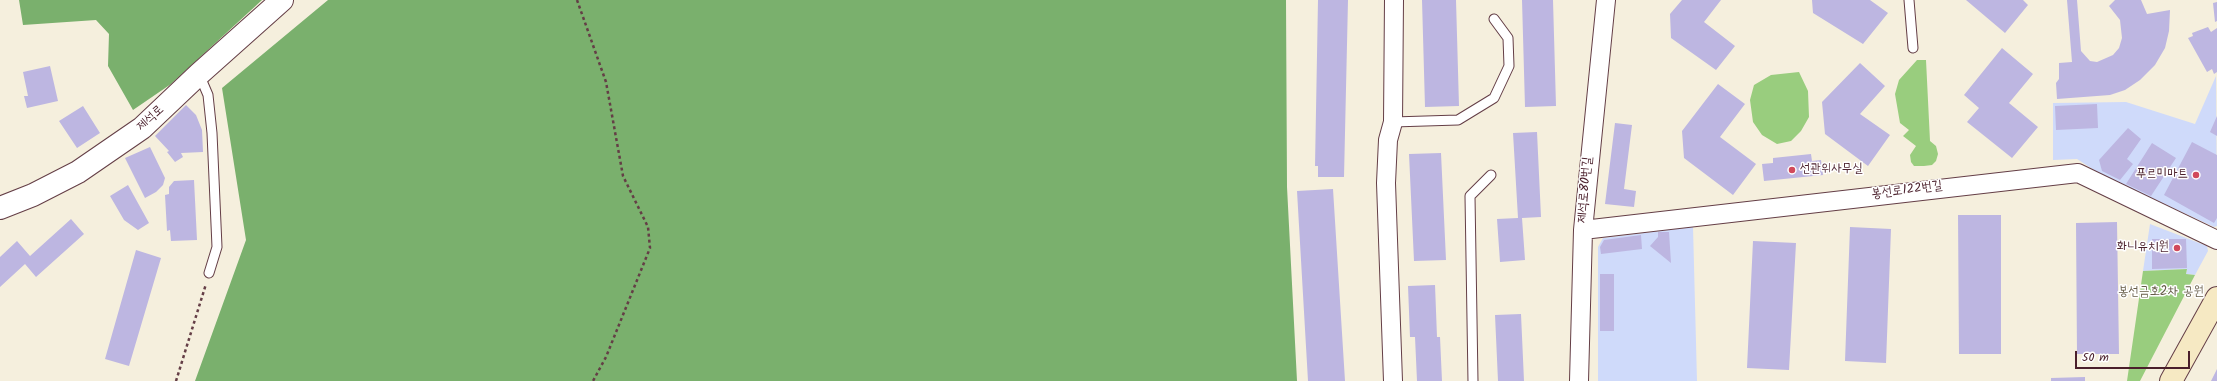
<!DOCTYPE html>
<meta charset="utf-8">
<style>
body{margin:0}
#map{position:relative;width:2217px;height:381px;overflow:hidden;background:#f5efdd;font-family:Kalam,sans-serif}
canvas{display:block}
.scale{position:absolute;left:2075px;top:351px;width:115px;height:18px;box-sizing:border-box;border:2px solid #4a1f2b;border-top:0;padding-left:5px;font-size:12px;line-height:14px;white-space:nowrap;color:#4a1f2b;-webkit-text-stroke:3px #fff;paint-order:stroke}
</style>
<div id="map">
<canvas width="2217" height="381"></canvas>
<div class="scale">50 m</div>
</div>
<script>
const c = document.querySelector('canvas').getContext('2d');
c.lineJoin = 'round';
function fill(path, color) {
  c.fillStyle = color;
  c.fill(path, 'evenodd');
}
function poly(rows) {
  const path = new Path2D();
  for (const r of rows) {
    path.moveTo(r[0], r[1]);
    for (let i = 2; i < r.length; i += 2) path.lineTo(r[i], r[i + 1]);
  }
  return path;
}
function strokePath(path, color, width, dash) {
  c.strokeStyle = color;
  c.lineWidth = width;
  c.lineCap = dash ? 'butt' : 'round';
  c.setLineDash(dash || []);
  c.stroke(path);
}
function write(font, color, halo, rows, align = 'center') {
  c.font = font + ' Kalam,"Poor Story",sans-serif';
  c.lineWidth = 3;
  c.setLineDash([]);
  c.textBaseline = 'middle';
  c.strokeStyle = halo;
  c.fillStyle = color;
  for (const [text, x, y, turn = 0] of rows) {
    c.save();
    c.translate(x, y);
    c.rotate((+turn || 0) * Math.PI / 180);
    c.textAlign = isNaN(turn) ? turn : align;
    if (halo) c.strokeText(text, 0, 0);
    c.fillText(text, 0, 0);
    c.restore();
  }
}
fill(poly([
 [2216,76,2217,226,2214,227,2100,174,2077,159,2053,160,2053,103,2126,102,2195,124],
 [2150,224,2207,246,2208,251,2195,275,2186,274,2187,269,2143,271],
 [1693,227,1697,381,1598,381,1598,247,1603,238]
]), '#cfdafa');
fill(poly([
 [1917,60,1926,60,1930,141,1936,146,1938,154,1936,161,1932,165,1924,166,1914,166,1911,162,1910,155,1916,146,1903,136,1909,130,1900,123,1895,94,1899,80],
 [1799,72,1808,91,1809,117,1801,131,1791,141,1777,144,1762,135,1753,122,1750,100,1754,85,1771,75],
 [2187,269,2186,274,2195,275,2140,381,2127,381,2143,271]
]), '#99cd7e');
fill(poly([
 [19,0,262,0,171,84,133,110,108,66,109,34,96,20,23,25],
 [328,0,1286,0,1287,187,1297,381,195,381,246,240,222,88]
]), '#7ab06d');
fill(poly([
 [1318,0,1348,0,1344,177,1318,177,1318,166,1315,166],
 [1422,0,1456,0,1459,106,1425,107],
 [1522,0,1553,0,1556,106,1525,107],
 [1682,0,1721,0,1704,22,1735,46,1716,70,1671,38,1670,14],
 [1812,0,1870,0,1888,13,1863,44,1813,13],
 [1966,0,2023,0,2028,5,2005,33],
 [2067,0,2077,0,2081,51,2090,61,2097,62,2113,55,2119,48,2122,38,2120,20,2109,6,2115,0,2141,0,2147,14,2170,10,2169,31,2165,48,2155,65,2140,80,2125,90,2110,95,2057,99,2056,83,2059,79,2059,63,2072,62],
 [2217,2,2217,21,2215,22,2213,3],
 [2208,27,2211,32,2217,28,2217,72,2214,74,2212,69,2207,72,2188,38,2193,36,2192,33],
 [2002,48,2033,74,2009,103,2038,127,2012,158,1967,122,1979,108,1964,95],
 [1860,63,1885,86,1860,114,1890,135,1868,166,1825,134,1822,102],
 [50,66,58,101,27,108,24,96,28,96,23,72],
 [1718,84,1745,104,1720,137,1756,164,1733,195,1684,158,1682,131],
 [2097,104,2098,128,2056,130,2055,106],
 [186,105,196,115,202,130,203,152,181,153,183,157,175,162,167,152,169,151,155,136],
 [83,106,100,133,77,148,59,121],
 [2217,116,2217,136,2210,132],
 [1615,123,1632,125,1624,189,1636,191,1634,207,1605,204],
 [2128,128,2141,139,2127,159,2133,164,2120,180,2102,171,2099,160],
 [1537,132,1541,217,1522,218,1525,260,1500,262,1497,219,1518,218,1513,133],
 [2192,142,2217,155,2217,218,2214,223,2164,195],
 [2152,143,2176,158,2151,196,2126,184],
 [150,147,165,178,163,185,156,192,145,198,125,158],
 [1441,153,1446,260,1414,261,1409,154],
 [1811,154,1812,161,1821,160,1823,175,1764,181,1762,164,1773,163,1773,158],
 [194,180,197,240,171,241,170,230,167,231,165,195,169,194,169,187,174,181],
 [128,185,149,223,138,230,124,220,110,196],
 [1333,189,1345,381,1308,381,1297,191],
 [1958,215,2001,215,2001,354,1959,354],
 [71,219,84,234,36,277,25,264,0,287,0,257,17,241,30,256],
 [2117,222,2119,354,2077,354,2076,223],
 [1850,227,1891,229,1886,363,1845,361],
 [1658,232,1669,232,1671,263,1650,246,1658,237],
 [1641,235,1642,249,1601,254,1600,247,1604,240],
 [2152,239,2186,239,2187,268,2152,269],
 [1753,241,1796,243,1789,370,1747,368],
 [136,250,161,258,129,366,105,359],
 [1600,274,1614,274,1614,331,1600,331],
 [1435,285,1437,337,1440,337,1442,381,1417,381,1415,337,1410,337,1408,286],
 [1521,314,1524,381,1498,381,1495,315],
 [2217,369,2217,381,2211,381],
 [2085,377,2085,381,2051,381,2051,378]
]), '#bdb6e1');
const service = poly([
 [1909,0,1913,48],
 [199,74,208,95,212,133,217,247,209,273],
 [1393,122,1458,120,1494,98,1509,66,1508,38,1494,19],
 [1473,381,1470,196,1491,175]
]);
const minor = poly([
 [1583,230,2078,173,2217,240],
 [1393,381,1386,183,1388,140,1393,122,1394,0],
 [1579,381,1583,230,1606,0]
]);
const tertiary = poly([
 [0,208,33,195,78,172,142,128,199,74,282,0]
]);
const secondary = poly([
 [2171,381,2217,298]
]);
strokePath(service, '#643e46', 11);
strokePath(minor, '#643e46', 20);
strokePath(tertiary, '#643e46', 24);
strokePath(secondary, '#643e46', 24);
strokePath(poly([
 [577,0,606,82,623,176,648,227,650,248,606,357,593,381],
 [176,381,206,284]
]), '#643e46', 2.5, [3, 3]);
strokePath(service, '#fff', 9);
strokePath(minor, '#fff', 18);
strokePath(tertiary, '#fff', 22);
strokePath(secondary, '#f6e9c3', 22);
for (const [x, y, r, color] of [
 [1792,170,4,"#d1495b"],
 [2196,175,4,"#d1495b"],
 [2177,248,4,"#d1495b"]
]) {
  const dot = new Path2D();
  dot.arc(x, y, r, 0, 2 * Math.PI);
  c.fillStyle = color;
  c.fill(dot);
  strokePath(dot, '#fff', 1.5);
}
write('13px', '#4a1f2b', '#fff', [
 ["제석로",151,119,-42],
 ["제석로80번길",1586,190,-85],
 ["봉선로122번길",1907,191,-7]
]);
write('13px', '#4a1f2b', '#fff', [
 ["선관위사무실",1800,170,"left"],
 ["푸르미마트",2188,175],
 ["화니유치원",2169,248]
], 'right');
write('13px', '#665c48', '#fff', [
 ["봉선금호2차 공원",2161,293]
]);
</script>
